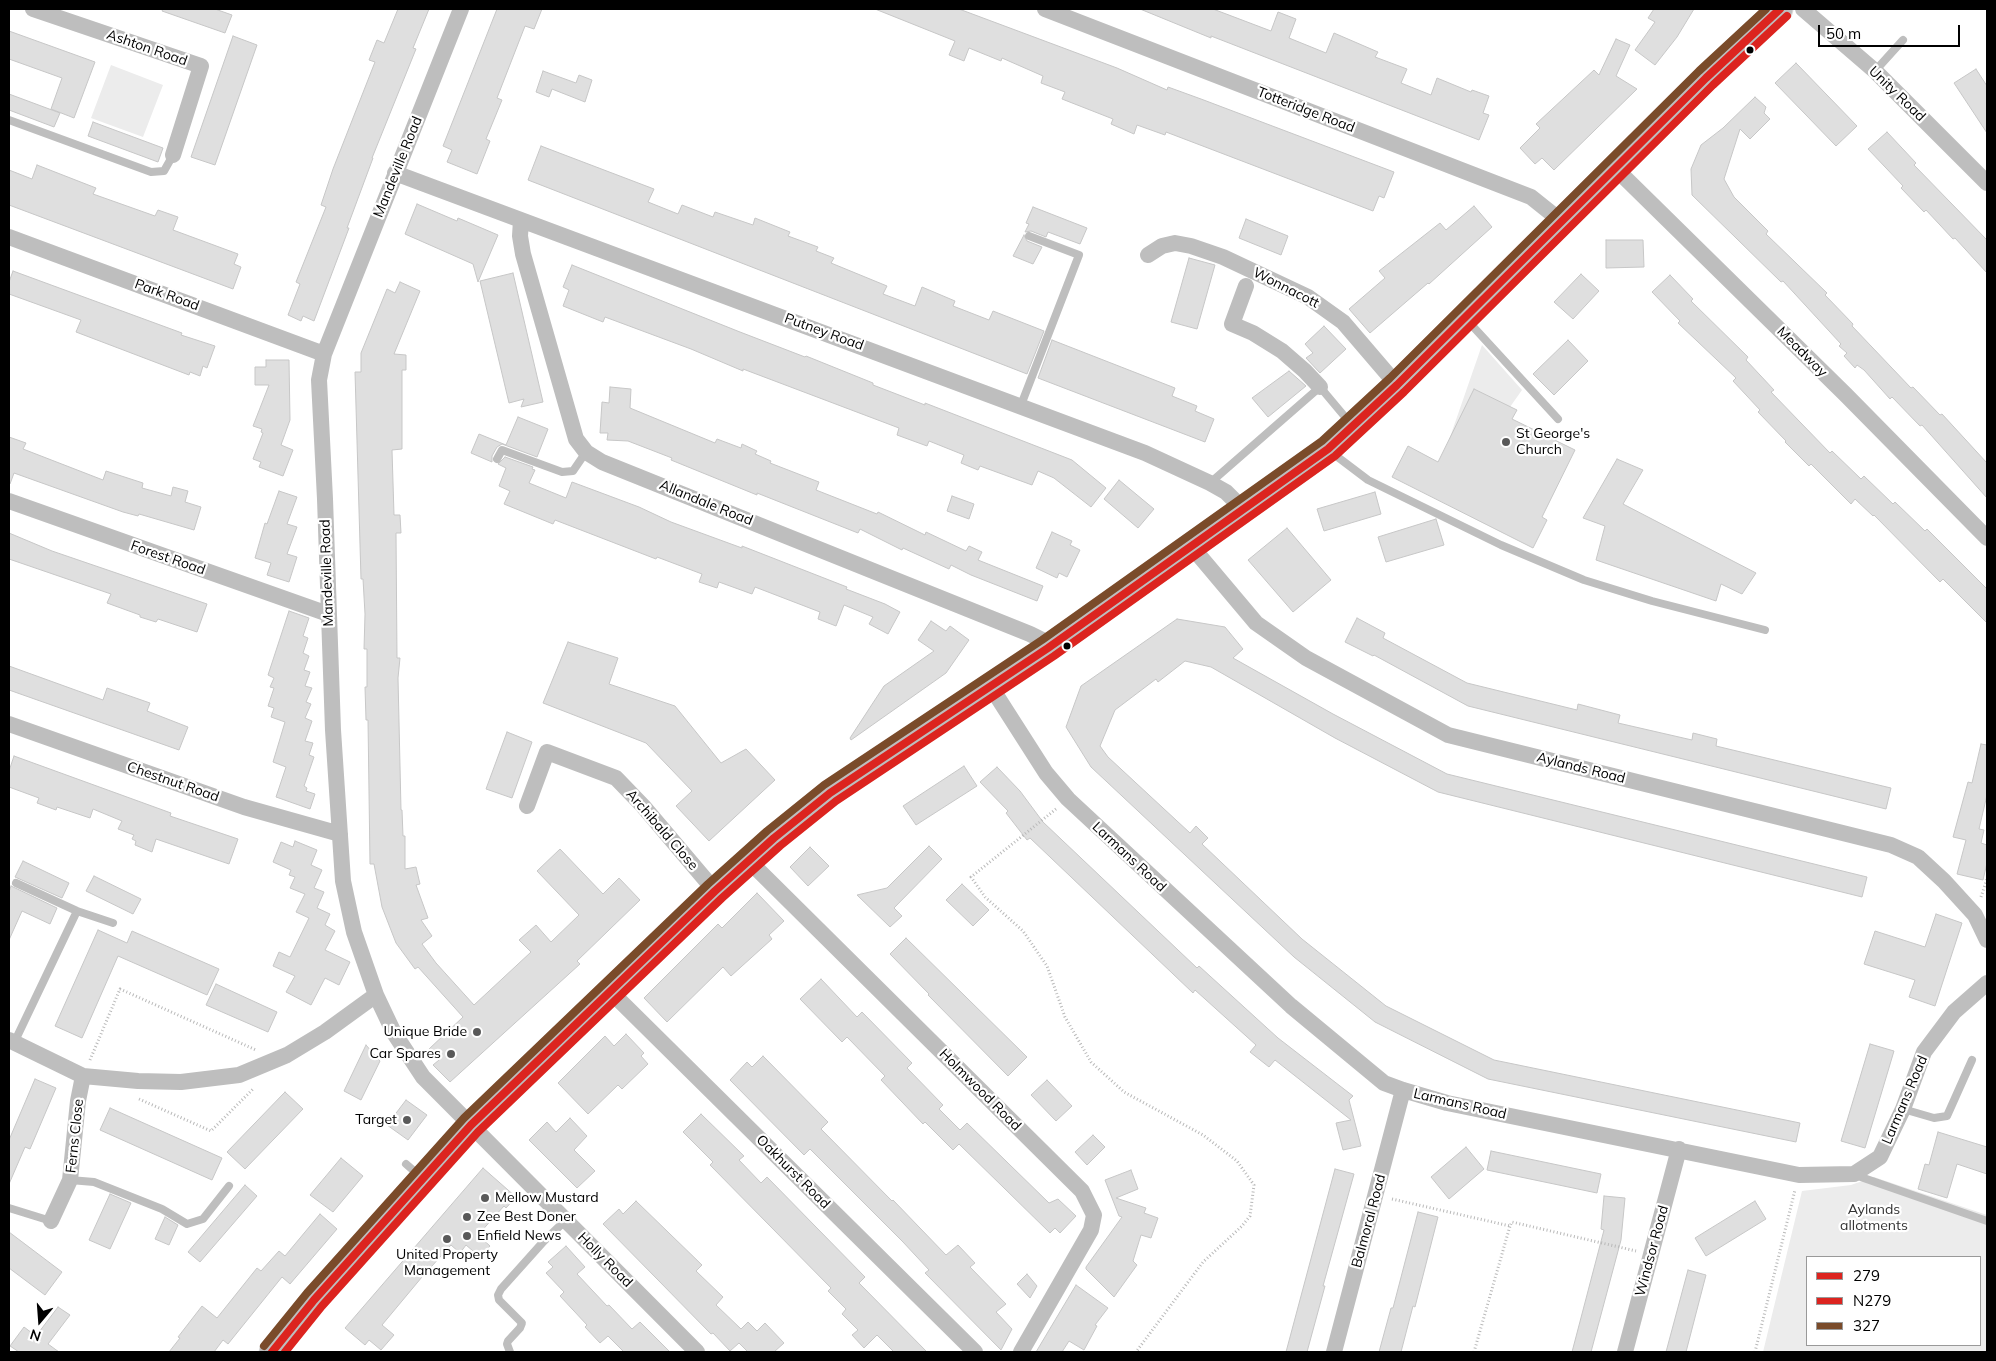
<!DOCTYPE html>
<style>
body{margin:0}
#map{position:relative;width:1996px;height:1361px;overflow:hidden;background:#fff;font-family:Mulish,sans-serif}
canvas{display:block}
.frame{position:absolute;inset:0;border:10px solid #000;pointer-events:none}
.legend{position:absolute;left:1806px;top:1256px;width:175px;height:90px;box-sizing:border-box;background:#fff;border:1px solid #999;margin:0;padding:6px 9px;list-style:none;font-size:15px;color:#000}
.legend li{display:flex;align-items:center;gap:10px;height:25px}
.legend b{width:25px;border:1px solid #999}
.north{position:absolute;left:15px;top:1296px;width:50px;height:50px;-webkit-text-stroke:4px #fff;paint-order:stroke;rotate:198deg;font-size:14px;font-weight:700;line-height:20px;text-align:center;color:#000}
.north::after{content:'';display:block;margin:auto;width:18px;height:22px;background:#000;clip-path:polygon(50% 0,100% 100%,50% 72%,0 100%)}
.scale{position:absolute;left:1818px;top:25px;width:142px;height:22px;box-sizing:border-box;border:2px solid #000;border-top:0;padding-left:6px;font-size:15px;line-height:18px;white-space:nowrap;color:#000;-webkit-text-stroke:4px #fff;paint-order:stroke}
</style>
<div id="map">
<canvas width="1996" height="1361"></canvas>
<div class="frame"></div>
<ul class="legend">
<li><b style="height:6px;background:#dc241f"></b>279</li>
<li><b style="height:6px;background:#dc241f"></b>N279</li>
<li><b style="height:6px;background:#7a4b2a"></b>327</li>
</ul>
<div class="north">N</div>
<div class="scale">50 m</div>
</div>
<script>
const c = document.querySelector('canvas').getContext('2d');
c.lineJoin = 'round';
function fill(path, color) {
  c.fillStyle = color;
  c.fill(path, 'evenodd');
}
function poly(rows) {
  const path = new Path2D();
  for (const r of rows) {
    path.moveTo(r[0], r[1]);
    for (let i = 2; i < r.length; i += 2) path.lineTo(r[i], r[i + 1]);
  }
  return path;
}
function strokePath(path, color, width, dash) {
  c.strokeStyle = color;
  c.lineWidth = width;
  c.lineCap = dash ? 'butt' : 'round';
  c.setLineDash(dash || []);
  c.stroke(path);
}
function write(font, color, halo, rows, align = 'center') {
  c.font = font + ' Mulish,sans-serif';
  c.lineWidth = 4.5;
  c.setLineDash([]);
  c.textBaseline = 'middle';
  c.strokeStyle = halo;
  c.fillStyle = color;
  for (const [text, x, y, turn = 0] of rows) {
    c.save();
    c.translate(x, y);
    c.rotate((+turn || 0) * Math.PI / 180);
    c.textAlign = isNaN(turn) ? turn : align;
    if (halo) c.strokeText(text, 0, 0);
    c.fillText(text, 0, 0);
    c.restore();
  }
}
fill(poly([
 [111,65,163,85,143,137,91,118],
 [1482,345,1522,390,1510,407,1449,440],
 [1874,1177,1987,1215,1987,1352,1763,1352,1802,1191,1851,1185],
 [1807,1257,1980,1257,1980,1345,1807,1345]
]), '#ececec');
const building = poly([
 [163,9,215,9,232,15,225,33,162,11,163,9],
 [398,9,429,9,413,48,416,49,372,158,373,158,347,228,349,228,314,321,303,316,301,321,288,315,300,284,296,282,326,207,321,205,333,169,375,62,369,60,377,40,384,43,398,9],
 [497,9,542,9,534,29,525,26,497,98,502,100,486,139,490,141,477,174,447,162,452,150,443,146,497,9],
 [875,9,959,9,1117,68,1167,90,1168,87,1201,99,1394,172,1384,198,1379,196,1373,211,1166,132,1165,135,1137,125,1134,134,1111,124,1113,119,1062,99,1065,92,1041,83,1043,76,1002,58,1001,61,969,48,964,61,949,55,955,41,875,9],
 [1140,9,1213,9,1271,31,1278,12,1296,19,1289,38,1326,53,1334,33,1378,52,1375,57,1407,69,1401,83,1431,95,1437,78,1471,92,1472,90,1489,96,1483,113,1489,115,1479,140,1211,36,1211,38,1140,9],
 [1654,9,1694,9,1677,37,1655,65,1635,50,1655,22,1648,18,1654,9],
 [9,31,95,62,74,118,51,109,62,78,9,59,9,31],
 [233,36,257,45,215,165,191,157,233,36],
 [1616,39,1630,45,1616,76,1637,89,1554,170,1542,158,1535,164,1520,148,1540,128,1536,124,1594,70,1599,75,1616,39],
 [1796,63,1857,126,1836,146,1775,83,1796,63],
 [1976,69,1987,86,1987,133,1954,83,1976,69],
 [543,71,576,83,579,75,592,80,585,102,552,89,549,97,536,92,543,71],
 [9,94,60,113,54,127,9,110,9,94],
 [1755,97,1766,107,1764,113,1770,119,1750,139,1740,129,1724,179,1734,197,1768,231,1766,234,1827,293,1825,295,1853,324,1852,326,1911,388,1913,387,1940,415,1942,414,1987,463,1987,498,1922,425,1920,426,1892,397,1890,399,1864,370,1857,365,1855,368,1844,356,1847,353,1839,346,1841,344,1783,281,1781,282,1692,195,1691,169,1701,145,1723,128,1755,97],
 [93,122,163,148,158,162,88,136,93,122],
 [1887,132,1916,163,1914,165,1987,240,1987,273,1955,238,1953,239,1926,210,1924,212,1901,188,1903,186,1868,149,1887,132],
 [541,146,654,189,648,202,678,214,682,205,713,217,715,212,753,225,755,218,790,232,788,236,818,247,816,251,834,258,831,263,887,286,883,294,915,306,922,287,955,301,953,306,989,320,993,311,1044,331,1027,374,528,180,541,146],
 [37,165,96,188,93,194,155,216,158,210,178,217,173,230,238,254,234,264,241,267,233,289,9,205,9,170,32,179,37,165],
 [417,204,457,221,458,218,498,235,478,282,473,264,405,234,417,204],
 [1474,206,1492,227,1429,284,1428,283,1370,333,1349,309,1385,278,1379,271,1440,223,1446,230,1474,206],
 [1033,207,1087,228,1080,244,1048,232,1046,237,1031,231,1025,232,1029,224,1026,223,1033,207],
 [1246,219,1288,236,1281,255,1239,238,1246,219],
 [1024,235,1027,241,1042,247,1033,264,1013,256,1024,235],
 [1606,240,1643,240,1644,267,1606,268,1606,240],
 [1189,258,1215,265,1197,329,1171,322,1189,258],
 [572,265,740,332,805,357,806,356,873,383,873,385,925,405,925,403,1072,460,1106,488,1091,507,1054,478,1038,471,1032,485,980,466,978,470,961,463,964,455,929,441,927,446,897,435,899,428,743,369,743,371,691,349,605,317,603,322,563,306,569,290,563,287,572,265],
 [13,271,182,333,181,335,215,346,207,368,203,366,200,376,190,372,189,375,76,332,81,320,9,294,9,282,13,271],
 [513,273,543,402,521,407,524,399,509,403,480,281,513,273],
 [1581,274,1599,291,1573,319,1554,302,1581,274],
 [1670,275,1693,299,1691,301,1748,357,1746,360,1774,390,1771,392,1830,453,1832,451,1861,479,1864,476,1893,504,1895,502,1925,531,1927,529,1987,589,1987,623,1943,579,1940,582,1874,515,1873,516,1855,499,1851,504,1811,464,1809,466,1785,442,1786,441,1758,412,1760,410,1733,381,1736,378,1678,323,1680,321,1652,292,1670,275],
 [400,282,420,291,394,354,406,355,406,370,402,370,402,449,392,450,394,515,400,515,401,533,396,533,397,658,400,658,398,678,401,810,402,810,403,836,405,836,405,869,416,867,420,884,416,885,428,918,421,920,432,936,422,944,436,963,474,1005,531,952,519,940,536,925,551,942,579,915,537,871,560,849,603,894,619,878,640,900,577,961,580,964,450,1082,433,1065,439,1060,429,1049,463,1017,418,967,415,969,396,943,382,907,374,864,370,864,368,720,366,720,365,687,367,687,367,649,364,649,365,614,363,579,361,579,355,372,361,372,361,353,387,289,395,293,400,282],
 [1324,326,1346,349,1320,373,1306,358,1313,353,1305,344,1324,326],
 [1052,340,1175,388,1172,396,1197,406,1195,411,1214,419,1205,442,1038,378,1052,340],
 [1568,340,1588,361,1554,395,1533,374,1568,340],
 [266,360,289,360,290,420,281,445,293,450,283,476,259,467,261,462,253,459,263,433,261,432,262,429,253,426,269,385,255,385,255,367,266,367,266,360],
 [1289,371,1306,386,1268,417,1252,398,1289,371],
 [610,387,631,389,630,408,715,443,717,439,741,448,742,444,757,451,755,454,771,461,770,463,819,482,816,490,877,514,878,512,925,535,926,532,966,551,969,546,982,552,978,560,1043,586,1037,601,971,575,951,565,949,569,903,548,902,550,860,529,858,533,757,493,757,495,671,460,672,458,628,441,607,440,608,433,600,433,602,402,609,403,610,387],
 [1474,389,1517,410,1512,419,1575,450,1542,517,1547,520,1533,548,1392,477,1408,446,1438,462,1474,389],
 [518,417,548,429,537,457,502,444,497,447,492,456,492,462,471,453,479,434,506,445,518,417],
 [9,437,26,443,23,449,103,480,106,471,143,483,142,488,171,496,173,487,188,491,185,502,201,507,194,530,139,514,138,516,123,512,14,473,10,484,9,484,9,437],
 [505,457,533,467,532,469,535,470,529,483,566,498,572,482,639,507,671,522,742,548,742,546,847,587,846,589,885,604,900,612,888,634,869,624,873,617,844,605,836,626,818,619,820,612,755,587,752,594,719,582,717,588,699,582,702,574,657,557,656,559,555,520,553,524,504,504,510,491,499,486,506,468,498,464,505,457],
 [1617,459,1643,470,1623,504,1756,573,1742,594,1721,584,1716,601,1596,560,1605,526,1583,518,1617,459],
 [1119,480,1154,509,1138,528,1104,499,1119,480],
 [279,491,297,497,287,524,297,527,287,554,297,557,289,582,267,575,271,563,255,558,265,523,267,524,279,491],
 [1375,492,1381,514,1324,531,1317,509,1375,492],
 [952,496,974,504,969,519,947,511,952,496],
 [1436,519,1444,545,1386,562,1378,537,1436,519],
 [1287,528,1331,580,1293,612,1248,560,1287,528],
 [1052,532,1072,541,1070,545,1080,550,1067,577,1059,573,1057,578,1036,568,1052,532],
 [9,533,52,551,207,604,197,632,158,619,156,622,140,617,140,615,107,603,111,594,9,559,9,533],
 [289,611,309,618,303,636,308,638,303,653,309,656,304,670,310,672,305,686,312,688,306,702,311,704,305,718,312,721,305,741,313,743,309,755,314,757,304,786,307,788,306,791,315,794,310,809,276,797,286,767,273,762,285,722,271,717,274,708,268,706,274,688,270,687,274,678,268,675,289,611],
 [1357,618,1385,633,1383,638,1467,683,1577,710,1578,704,1620,715,1618,723,1692,740,1693,733,1717,739,1716,746,1891,788,1886,809,1468,706,1374,655,1373,656,1345,642,1357,618],
 [1177,619,1225,627,1243,649,1233,658,1333,714,1447,774,1867,877,1862,897,1438,792,1335,738,1211,667,1185,661,1158,682,1156,679,1115,710,1100,746,1108,757,1190,833,1196,826,1208,838,1202,844,1302,939,1386,1006,1494,1060,1800,1123,1796,1142,1488,1079,1375,1022,1294,957,1091,767,1066,727,1081,686,1177,619],
 [931,621,946,631,950,626,969,640,946,673,851,740,850,738,884,686,934,651,918,640,931,621],
 [568,642,618,658,609,684,675,706,721,763,746,749,775,780,709,841,676,806,692,791,646,743,543,703,568,642],
 [9,666,103,700,107,688,150,703,147,711,188,727,179,750,9,690,9,666],
 [507,732,532,742,512,798,486,789,507,732],
 [1981,744,1987,745,1987,795,1979,829,1984,830,1981,843,1987,845,1987,863,1983,880,1957,874,1966,840,1953,837,1968,782,1972,783,1981,744],
 [14,756,171,813,170,816,238,839,229,864,156,839,152,852,135,845,136,841,132,839,134,835,118,829,122,821,93,809,90,818,57,807,56,810,37,803,39,798,9,787,9,771,14,756],
 [964,766,977,786,916,825,903,806,964,766],
 [997,767,1020,791,1043,822,1197,968,1199,966,1278,1038,1353,1096,1349,1100,1361,1146,1343,1150,1336,1123,1351,1120,1275,1060,1269,1067,1250,1052,1256,1045,1195,990,1193,993,1030,838,1027,840,1006,813,1008,811,980,782,997,767],
 [295,841,317,850,311,865,322,870,314,888,324,892,317,908,330,914,325,925,335,931,325,950,350,962,339,985,325,978,311,1005,286,992,295,976,273,966,279,952,290,957,309,918,296,912,305,894,290,888,295,877,289,875,291,870,273,862,281,842,293,847,295,841],
 [929,846,942,859,894,908,902,916,890,927,857,895,887,888,929,846],
 [810,847,829,866,808,886,790,867,810,847],
 [23,861,69,883,62,898,15,877,23,861],
 [94,876,141,899,133,914,86,891,94,876],
 [962,884,989,910,973,926,946,900,962,884],
 [11,886,57,908,50,924,22,911,9,940,9,892,11,886],
 [757,893,784,921,769,935,772,939,731,976,723,967,667,1022,644,998,718,924,722,928,757,893],
 [1936,914,1962,923,1935,1006,1909,997,1915,980,1864,964,1875,931,1925,947,1936,914],
 [98,930,127,943,132,931,219,969,207,995,118,956,82,1038,55,1026,98,930],
 [906,938,1027,1057,1008,1076,928,995,929,994,890,954,906,938],
 [821,979,857,1017,862,1012,912,1063,907,1068,943,1105,939,1109,960,1130,967,1123,1049,1203,1058,1199,1076,1216,1060,1233,1055,1228,1050,1233,959,1144,953,1150,925,1122,923,1124,881,1080,885,1076,847,1037,842,1042,800,999,821,979],
 [216,984,277,1012,268,1032,206,1005,216,984],
 [626,1034,644,1053,641,1056,648,1064,622,1089,618,1085,588,1114,558,1083,605,1036,614,1046,626,1034],
 [1870,1044,1894,1051,1865,1148,1841,1141,1870,1044],
 [366,1045,380,1061,361,1100,344,1091,366,1045],
 [763,1056,828,1122,821,1129,892,1201,893,1200,946,1255,958,1245,975,1263,970,1267,1006,1304,996,1312,1012,1329,1001,1350,925,1273,929,1270,903,1242,810,1149,804,1155,730,1080,747,1062,752,1067,763,1056],
 [35,1079,56,1088,30,1149,25,1147,9,1184,9,1140,35,1079],
 [1047,1080,1072,1106,1056,1121,1031,1095,1047,1080],
 [285,1092,303,1109,245,1169,227,1152,285,1092],
 [406,1100,427,1115,408,1140,387,1125,406,1100],
 [110,1108,222,1158,212,1180,100,1130,110,1108],
 [701,1114,744,1156,739,1160,761,1183,767,1177,865,1277,859,1283,927,1352,894,1352,877,1335,864,1348,852,1335,858,1330,842,1314,846,1309,828,1291,831,1288,710,1165,713,1162,683,1132,701,1114],
 [570,1118,587,1136,574,1150,595,1171,577,1188,529,1140,547,1122,556,1132,570,1118],
 [1938,1132,1987,1147,1987,1174,1957,1164,1947,1198,1918,1189,1925,1164,1929,1165,1938,1132],
 [1093,1135,1105,1147,1087,1165,1075,1152,1093,1135],
 [1466,1147,1484,1169,1449,1199,1431,1177,1466,1147],
 [1491,1151,1601,1174,1597,1193,1487,1170,1491,1151],
 [341,1158,363,1176,333,1212,310,1195,341,1158],
 [483,1168,516,1197,506,1208,504,1206,478,1235,490,1246,480,1257,466,1245,460,1253,451,1245,422,1277,382,1325,394,1335,381,1350,369,1340,365,1345,345,1328,483,1168],
 [1335,1169,1354,1174,1323,1286,1325,1286,1307,1352,1286,1352,1335,1169],
 [1131,1170,1138,1189,1116,1198,1146,1208,1144,1213,1158,1218,1151,1238,1141,1235,1133,1261,1137,1265,1114,1297,1086,1269,1086,1267,1122,1217,1119,1216,1105,1180,1131,1170],
 [245,1185,257,1196,200,1262,188,1252,245,1185],
 [110,1194,131,1203,110,1249,89,1240,110,1194],
 [1604,1196,1625,1198,1621,1240,1591,1352,1572,1352,1604,1230,1601,1229,1604,1196],
 [636,1201,702,1265,696,1271,723,1297,716,1305,741,1329,748,1322,757,1331,765,1323,784,1343,774,1352,748,1352,739,1343,730,1351,713,1333,711,1334,603,1224,619,1209,623,1214,636,1201],
 [1755,1201,1766,1219,1706,1256,1695,1238,1755,1201],
 [1418,1212,1438,1217,1415,1307,1413,1306,1401,1352,1379,1352,1391,1308,1393,1308,1418,1212],
 [320,1214,337,1229,290,1284,282,1277,228,1344,223,1340,214,1352,169,1352,180,1338,178,1337,202,1306,217,1318,257,1268,261,1271,279,1251,285,1256,320,1214],
 [165,1217,178,1225,169,1245,155,1239,165,1217],
 [9,1232,62,1272,45,1295,9,1268,9,1232],
 [566,1246,585,1267,577,1274,607,1306,609,1305,632,1329,640,1322,670,1352,624,1352,608,1336,600,1343,585,1327,587,1325,560,1296,564,1292,546,1273,553,1267,548,1262,566,1246],
 [1688,1270,1706,1275,1686,1352,1666,1352,1688,1270],
 [1027,1274,1037,1286,1030,1298,1017,1284,1027,1274],
 [1076,1285,1108,1308,1095,1325,1097,1326,1084,1350,1069,1341,1062,1352,1036,1352,1076,1285],
 [58,1307,70,1315,48,1344,59,1352,19,1352,10,1346,24,1327,36,1336,58,1307]
]);
fill(building, '#dfdfdf');
strokePath(building, '#c7c7c7', 1);
const primary = poly([
 [272,1352,314,1300,471,1125,715,891,774,838,830,793,1048,648,1328,449,1397,385,1706,78,1780,9]
]);
strokePath(primary, '#dbdbdb', 27);
strokePath(poly([
 [1056,809,971,877,985,897,1023,931,1047,966,1065,1017,1091,1062,1124,1092,1203,1135,1237,1161,1254,1185,1250,1216,1242,1226,1203,1262,1136,1352],
 [1981,897,1987,879],
 [90,1060,120,989,256,1050],
 [139,1099,211,1131,253,1089],
 [1392,1199,1510,1226,1512,1222,1636,1251],
 [1474,1352,1510,1226],
 [1755,1352,1795,1190]
]), '#b9b9b9', 3, [1, 2.5]);
strokePath(poly([
 [1875,71,1903,40],
 [9,120,151,172,164,171,173,155],
 [1467,320,1558,419],
 [1021,405,1079,255,1029,236],
 [1331,452,1368,480,1501,545,1584,580,1652,601,1765,630],
 [497,459,502,450,562,472,573,471,586,452],
 [1210,483,1320,387,1351,424],
 [16,883,77,911,113,923],
 [14,1043,77,911],
 [1903,1109,1934,1118,1947,1116,1972,1060],
 [406,1164,421,1177],
 [1855,1175,1987,1221],
 [70,1180,94,1182,162,1209,187,1224,203,1219,229,1186],
 [9,1208,51,1221],
 [510,1352,507,1344,508,1341,520,1328,522,1323,499,1300,498,1295,501,1289,544,1241,566,1220]
]), '#bebebe', 8);
strokePath(poly([
 [33,9,201,66,173,155],
 [461,9,324,354,319,380,325,499,333,730,343,881,354,932,376,995,394,1033,423,1077,697,1352],
 [1045,9,1531,197,1561,221],
 [1803,9,1875,71,1987,183],
 [1615,168,1845,394,1987,538],
 [395,173,1145,453,1210,483,1226,492,1244,510],
 [521,220,520,236,523,254,576,439,586,452,602,462,1030,634,1042,640,1048,648],
 [9,237,324,354],
 [1148,255,1162,246,1175,243,1191,246,1223,257,1308,297,1343,322,1397,385],
 [1246,286,1232,324,1253,333,1282,351,1305,371,1320,387],
 [9,501,328,614],
 [1192,547,1256,623,1306,658,1448,735,1891,845,1918,857,1944,881,1975,915,1987,940],
 [991,687,1046,773,1068,799,1291,1006,1384,1083,1403,1090,1447,1103,1799,1175,1854,1174,1880,1157,1903,1109,1924,1052,1954,1012,1987,983],
 [9,724,244,807,340,834],
 [527,806,547,752,616,778,643,806,715,891],
 [749,861,1082,1191,1094,1215,1091,1230,1021,1352],
 [611,992,975,1352],
 [9,1040,83,1076,138,1081,181,1082,239,1075,287,1055,325,1032,376,995],
 [51,1221,70,1180,78,1101,83,1076],
 [1334,1352,1403,1090],
 [1625,1352,1679,1149]
]), '#bebebe', 16);
strokePath(primary, '#bebebe', 25);
strokePath(poly([
 [272,1352,314,1300,471,1125,715,891,774,838,830,793,1048,648,1328,449,1397,385,1706,78,1780,9]
]), '#dc241f', 8);
strokePath(poly([
 [285,1352,322,1306,478,1132,722,898,780,846,836,801,1054,656,1335,456,1404,392,1713,85,1787,16]
]), '#dc241f', 8);
strokePath(poly([
 [264,1346,307,1293,464,1118,708,884,767,831,824,785,1042,640,1322,441,1390,378,1699,71,1766,9]
]), '#7a4b2a', 8);
for (const [x, y, r, color] of [
 [1750,50,4.5,"#000"],
 [1506,442,5,"#595959"],
 [1067,646,4.5,"#000"],
 [477,1032,5,"#595959"],
 [451,1054,5,"#595959"],
 [407,1120,5,"#595959"],
 [485,1198,5,"#595959"],
 [467,1217,5,"#595959"],
 [467,1236,5,"#595959"],
 [447,1239,5,"#595959"]
]) {
  const dot = new Path2D();
  dot.arc(x, y, r, 0, 2 * Math.PI);
  c.fillStyle = color;
  c.fill(dot);
  strokePath(dot, '#fff', 2);
}
write('14px', '#000', '#fff', [
 ["Ashton Road",147,48,19],
 ["Unity Road",1897,94,44],
 ["Totteridge Road",1306,110,21],
 ["Mandeville Road",398,167,-68],
 ["Wonnacott",1286,288,27],
 ["Park Road",167,295,20],
 ["Putney Road",824,332,20],
 ["Meadway",1802,352,45],
 ["Allandale Road",706,503,22],
 ["Forest Road",168,558,19],
 ["Mandeville Road",327,573,-92],
 ["Aylands Road",1581,768,14],
 ["Chestnut Road",173,782,19],
 ["Archibald Close",662,830,49],
 ["Larmans Road",1129,857,43],
 ["Holmwood Road",980,1090,45],
 ["Larmans Road",1905,1100,-67],
 ["Larmans Road",1460,1104,13],
 ["Ferns Close",75,1136,-84],
 ["Oakhurst Road",793,1172,45],
 ["Balmoral Road",1369,1221,-75],
 ["Windsor Road",1652,1251,-75],
 ["Holly Road",605,1260,45]
]);
write('14px', '#000', '#fff', [
 ["St George's",1516,434],
 ["Church",1516,450],
 ["Unique Bride",467,1032,"right"],
 ["Car Spares",441,1054,"right"],
 ["Target",397,1120,"right"],
 ["Mellow Mustard",495,1198],
 ["Zee Best Doner",477,1217],
 ["Enfield News",477,1236],
 ["United Property",447,1255,"center"],
 ["Management",447,1271,"center"]
], 'left');
write('14px', '#333', '#fff', [
 ["Aylands",1874,1210],
 ["allotments",1874,1226]
]);
</script>
